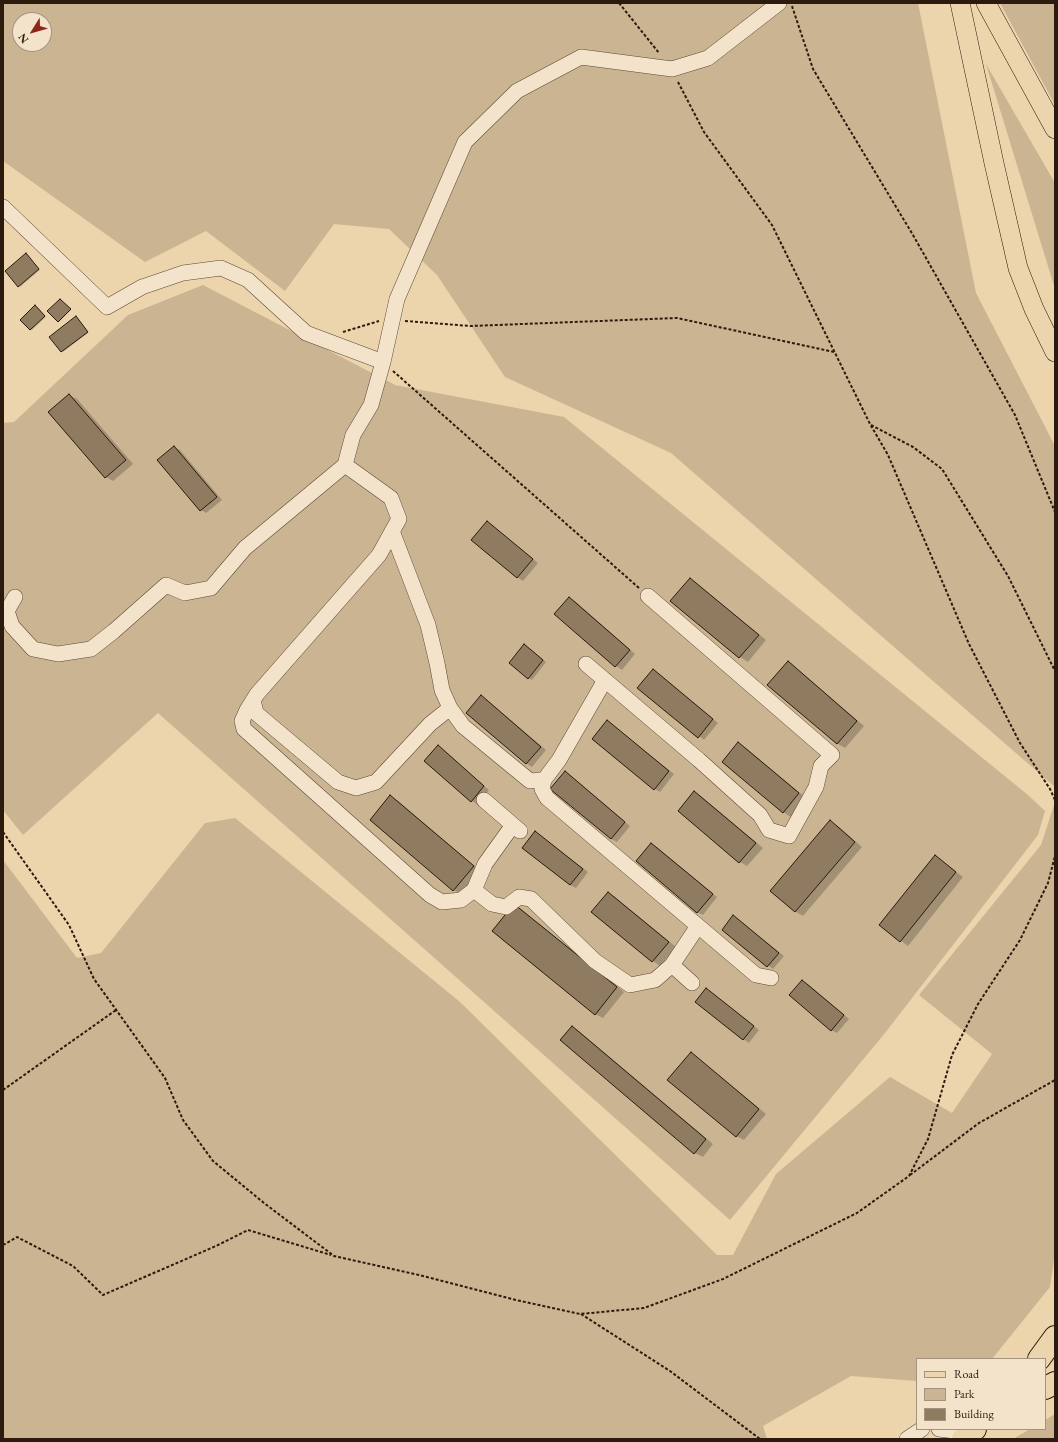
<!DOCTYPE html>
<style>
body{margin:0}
#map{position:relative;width:1058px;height:1442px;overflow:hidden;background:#ecd4ad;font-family:"EB Garamond",serif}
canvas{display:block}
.frame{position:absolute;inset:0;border:4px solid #2b1a0d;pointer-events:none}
.legend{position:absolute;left:916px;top:1358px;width:130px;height:72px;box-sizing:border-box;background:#f3e3ca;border:1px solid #a3937e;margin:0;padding:5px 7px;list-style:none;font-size:12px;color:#2b1a0d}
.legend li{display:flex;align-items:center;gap:8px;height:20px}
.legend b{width:20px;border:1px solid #a3937e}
.north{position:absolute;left:12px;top:12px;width:40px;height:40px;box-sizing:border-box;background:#f3e3ca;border:1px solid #a3937e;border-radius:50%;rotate:233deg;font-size:11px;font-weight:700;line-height:16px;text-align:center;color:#2b1a0d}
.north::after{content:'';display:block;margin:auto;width:14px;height:18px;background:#8f2418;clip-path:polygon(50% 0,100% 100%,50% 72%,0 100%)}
</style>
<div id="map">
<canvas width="1058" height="1442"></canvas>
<div class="frame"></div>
<ul class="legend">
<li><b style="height:5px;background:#ecd4ad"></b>Road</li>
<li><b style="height:11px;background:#cbb492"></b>Park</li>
<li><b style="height:11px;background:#8f7b60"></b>Building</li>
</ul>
<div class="north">N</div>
</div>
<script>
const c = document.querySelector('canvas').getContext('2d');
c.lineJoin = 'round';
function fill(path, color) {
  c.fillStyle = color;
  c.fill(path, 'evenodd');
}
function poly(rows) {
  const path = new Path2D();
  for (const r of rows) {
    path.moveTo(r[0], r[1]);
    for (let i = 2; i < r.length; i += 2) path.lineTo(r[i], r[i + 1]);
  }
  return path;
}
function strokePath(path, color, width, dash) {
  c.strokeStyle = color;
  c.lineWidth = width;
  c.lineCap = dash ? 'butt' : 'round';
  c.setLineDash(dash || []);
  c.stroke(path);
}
fill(poly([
 [3,3,918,3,976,293,1055,446,1055,787,671,453,505,377,437,275,389,229,334,224,285,291,206,231,145,262,3,161],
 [20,20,44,20,44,44,20,44],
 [1000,3,1055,3,1055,105],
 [986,64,1055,183,1055,289],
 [203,285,395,385,564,417,1028,795,1045,811,1038,835,885,1033,730,1220,158,713,23,835,3,810,3,423,14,422,128,315],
 [1055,802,1055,1252,1050,1287,992,1359,917,1359,917,1381,851,1376,763,1426,767,1439,3,1439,3,860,77,958,101,953,205,823,235,818,460,1002,717,1255,733,1255,776,1174,890,1077,952,1113,992,1054,919,995,1041,845],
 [1055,1414,1055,1439,1013,1439,1030,1429,1045,1429,1045,1420]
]), '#cbb492');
fill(poly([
 [26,254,40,270,20,287,19,286],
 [61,300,71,310,59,322,58,321],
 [37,307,46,317,32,330,30,329],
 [77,318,88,333,63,352,62,351],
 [69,395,77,399,133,464,113,481,106,477],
 [174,447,180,450,222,500,206,513,201,510],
 [487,522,538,563,523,581,517,577],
 [690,579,697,584,766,640,748,662,740,657,672,601],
 [570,598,575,601,635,654,622,670,616,666,556,614],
 [528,647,546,662,532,680,529,678],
 [788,662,795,667,864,726,845,748,838,744,769,685],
 [658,674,718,723,704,740,639,688],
 [481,697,487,700,546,750,532,767,527,764,467,713],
 [607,721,674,774,660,792,655,789],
 [738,744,746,748,806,798,791,817,783,812],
 [443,750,489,790,477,804,472,801],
 [565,772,571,776,630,826,617,842,611,839,552,788],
 [694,793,702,797,763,848,747,866,740,862],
 [390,797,398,801,480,871,461,894,454,890],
 [830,822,838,826,862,847,803,916,796,912,771,891],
 [541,836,588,872,576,888,570,885],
 [652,844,657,847,717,897,703,915,697,912],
 [935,856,963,877,908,946,880,925],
 [608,893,615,897,676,947,660,966,653,961,592,912],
 [515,905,522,910,624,992,603,1018,595,1014],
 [734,917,784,956,773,969,723,930],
 [802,981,808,984,849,1019,837,1033,831,1030],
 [706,989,759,1030,749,1043,743,1039],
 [572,1027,579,1031,713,1144,703,1157,695,1153,561,1040],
 [691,1053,698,1058,766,1114,744,1140,736,1136]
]), '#0003');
const building = poly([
 [26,253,39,269,18,287,5,271,26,253],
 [60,299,71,309,58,322,47,311,60,299],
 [35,305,45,316,30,330,20,320,35,305],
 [76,316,88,332,61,352,49,337,76,316],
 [69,394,126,460,105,478,48,412,69,394],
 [174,446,217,497,200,511,157,460,174,446],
 [487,521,533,559,517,578,471,540,487,521],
 [690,578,759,635,739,658,670,601,690,578],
 [569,597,630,650,615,667,554,614,569,597],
 [524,644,543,660,528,679,509,663,524,644],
 [788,661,857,721,837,744,767,685,788,661],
 [653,669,713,719,698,738,637,688,653,669],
 [481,695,541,747,526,764,466,713,481,695],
 [607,720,669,771,654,790,592,739,607,720],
 [738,742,799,793,783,813,722,762,738,742],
 [438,745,484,786,471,802,424,761,438,745],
 [565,771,625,822,611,839,550,789,565,771],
 [694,791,756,843,739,863,678,811,694,791],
 [390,795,474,866,453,891,370,820,390,795],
 [830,820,855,842,795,912,770,891,830,820],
 [535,831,583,869,570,885,522,848,535,831],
 [651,843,713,894,697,913,636,861,651,843],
 [935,855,956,872,900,942,879,925,935,855],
 [608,892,669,942,652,962,591,912,608,892],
 [514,904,617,987,595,1015,492,931,514,904],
 [733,915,779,953,767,967,722,930,733,915],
 [802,980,844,1015,831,1031,789,995,802,980],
 [706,988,754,1026,743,1040,695,1002,706,988],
 [572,1026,706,1139,694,1154,560,1040,572,1026],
 [691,1052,759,1109,736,1137,667,1080,691,1052]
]);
fill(building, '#8f7b60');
strokePath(building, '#2b1a0d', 1);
const minor = poly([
 [3,207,107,307,142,287,183,273,221,268,248,280,306,333,383,362],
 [392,531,428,625,437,663,442,690,450,708,463,726,530,781,544,780],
 [15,597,7,611,12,626,33,649,58,654,91,649,114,631,166,585,185,593,211,588,245,548,345,465],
 [586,664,699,760,760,815,769,830,789,836,816,787,821,766,832,755,648,596],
 [605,680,559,760,544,780,542,789,547,798,756,975,771,978],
 [253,700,256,713,338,782,356,788,376,782,430,724,450,708],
 [484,800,520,831],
 [513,825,485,864,474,890,461,900,442,902,430,895,244,729,242,721,247,710,257,694,379,555,399,519,391,498,345,465,353,435,371,405,383,362,397,299,465,142,517,91,581,57,672,69,708,58,779,3],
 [474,890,492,904,506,907,519,897,531,899,595,961,630,985,655,980,672,965,698,926],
 [672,965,692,983],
 [939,1429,971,1433],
 [907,1439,922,1429]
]);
const major = poly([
 [960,3,994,163,1018,268,1034,309,1055,352],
 [986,3,1055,129]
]);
const highway = poly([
 [1039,1359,1055,1337],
 [1045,1388,1055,1383],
 [963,1439,975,1429]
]);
strokePath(minor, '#5b4835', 16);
strokePath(major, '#2b1a0d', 20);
strokePath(highway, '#2b1a0d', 24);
strokePath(poly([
 [619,3,659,53],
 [792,6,813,69,913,235,1015,415,1055,512],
 [678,82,704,132,772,225,870,424,888,455,969,644,1020,743,1050,789,1055,800],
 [405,321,471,326,677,318,834,352],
 [343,332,379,321],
 [393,371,639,588],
 [871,425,913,447,942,469,1008,576,1055,671],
 [3,832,69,925,94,979,165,1078,183,1120,213,1161,264,1203,334,1256,419,1275,516,1300,580,1314,644,1308,723,1279,857,1213,909,1176,928,1139,952,1055,978,1004,1020,940,1048,883,1055,856],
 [3,1090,116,1010],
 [910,1175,979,1123,1055,1080],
 [3,1245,17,1237,73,1266,103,1295,216,1246,248,1230,331,1255],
 [581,1314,670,1371,760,1439]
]), '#2b1a0d', 2, [3, 2]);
strokePath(minor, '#f3e3ca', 15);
strokePath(major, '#ecd4ad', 19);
strokePath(highway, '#ecd4ad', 22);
</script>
